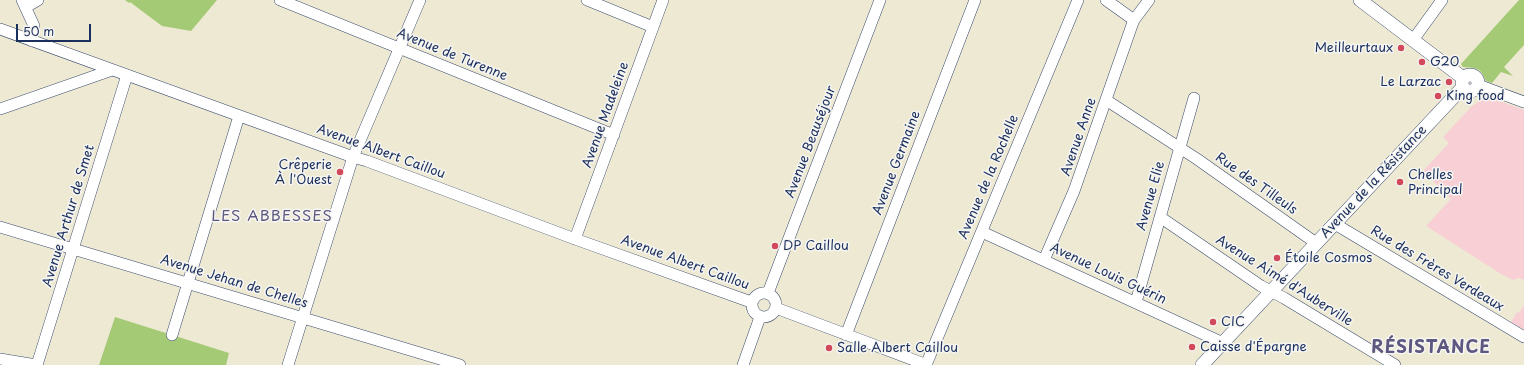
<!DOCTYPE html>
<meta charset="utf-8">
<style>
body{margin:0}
#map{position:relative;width:1524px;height:365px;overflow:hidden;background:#eee9d2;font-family:"Playpen Sans",sans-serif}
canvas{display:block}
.scale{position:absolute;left:16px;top:24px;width:75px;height:18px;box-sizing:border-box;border:2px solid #1b2f5e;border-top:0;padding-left:5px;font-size:12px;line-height:14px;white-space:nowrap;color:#1b2f5e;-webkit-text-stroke:3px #f6f6f2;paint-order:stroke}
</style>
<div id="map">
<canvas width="1524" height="365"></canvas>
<div class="scale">50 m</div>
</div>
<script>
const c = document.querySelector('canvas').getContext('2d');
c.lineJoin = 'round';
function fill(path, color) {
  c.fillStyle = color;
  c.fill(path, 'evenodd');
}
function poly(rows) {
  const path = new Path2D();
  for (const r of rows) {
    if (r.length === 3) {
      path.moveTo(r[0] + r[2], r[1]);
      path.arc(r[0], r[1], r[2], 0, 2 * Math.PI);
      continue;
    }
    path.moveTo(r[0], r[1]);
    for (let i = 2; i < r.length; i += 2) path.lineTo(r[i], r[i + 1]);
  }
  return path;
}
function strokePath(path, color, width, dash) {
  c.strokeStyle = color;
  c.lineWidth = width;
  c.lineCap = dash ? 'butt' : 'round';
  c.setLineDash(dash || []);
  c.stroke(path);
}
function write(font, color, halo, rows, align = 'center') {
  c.font = font + ' "Playpen Sans",sans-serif';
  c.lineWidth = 3;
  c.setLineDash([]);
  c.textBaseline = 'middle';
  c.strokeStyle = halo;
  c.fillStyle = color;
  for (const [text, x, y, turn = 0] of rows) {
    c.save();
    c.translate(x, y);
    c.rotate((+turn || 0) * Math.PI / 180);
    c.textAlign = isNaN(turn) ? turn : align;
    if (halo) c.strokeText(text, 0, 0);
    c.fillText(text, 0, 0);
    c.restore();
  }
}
fill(poly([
 [1491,98,1524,110,1524,280,1519,278,1513,280,1501,274,1426,226,1451,199,1423,171,1449,143,1443,137,1471,107,1481,100],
 [1524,305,1524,330,1511,322,1517,312,1519,313]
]), '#f7cfd5');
fill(poly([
 [125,0,217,0,191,31,162,26,130,2,129,3],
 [1519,0,1524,0,1524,45,1504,67,1513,76,1501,72,1492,83,1486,81,1482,73,1479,70,1474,68,1463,67,1461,64],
 [115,317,229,353,226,365,99,365]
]), '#a4ca75');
const minor = poly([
 [22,0,34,26,32,41],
 [280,0,614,135],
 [587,0,653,27],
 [1106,0,1134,20],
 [26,7,38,0],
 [0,29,353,157,367,161,575,239,751,302],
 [1413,40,1442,0],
 [1478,85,1524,102],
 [1106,100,1197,159,1316,243],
 [0,109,112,70],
 [1160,217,1261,286,1284,298,1395,365],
 [1335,224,1524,337],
 [0,227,460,365],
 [982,232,1223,343],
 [575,239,663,0],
 [1044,260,1074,191,1132,25,1134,20,1149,0],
 [764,305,12],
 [768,293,880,0],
 [1136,302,1194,98],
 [776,308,927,365],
 [172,335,239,116],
 [846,335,975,0],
 [0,359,36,365],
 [37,365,127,75],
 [288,365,353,157,420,0],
 [743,365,760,317],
 [926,365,1078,0]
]);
const tertiary = poly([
 [1360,0,1463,78],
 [1470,83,8],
 [1202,365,1463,87]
]);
strokePath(minor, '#3b4b6f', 12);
strokePath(tertiary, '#3b4b6f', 14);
strokePath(minor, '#fff', 11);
strokePath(tertiary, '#fff', 13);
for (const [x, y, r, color] of [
 [1401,48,4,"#d1495b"],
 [1422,62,4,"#d1495b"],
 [1449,82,4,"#d1495b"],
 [1438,96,4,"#d1495b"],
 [340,172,4,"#d1495b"],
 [1400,182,4,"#d1495b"],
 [775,246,4,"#d1495b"],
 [1277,258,4,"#d1495b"],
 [1213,322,4,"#d1495b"],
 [1192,347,4,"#d1495b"],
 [829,348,4,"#d1495b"]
]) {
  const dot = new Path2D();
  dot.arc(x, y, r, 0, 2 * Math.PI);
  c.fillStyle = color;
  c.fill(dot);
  strokePath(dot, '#f6f6f2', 1.5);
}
write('13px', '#1b2f5e', '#f6f6f2', [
 ["Meilleurtaux",1393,48,"right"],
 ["G20",1430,62],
 ["Le Larzac",1441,82,"right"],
 ["King food",1446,96],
 ["Crêperie",332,165,"right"],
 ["À l'Ouest",332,180,"right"],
 ["Chelles",1408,175],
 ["Principal",1408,190],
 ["DP Caillou",783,246],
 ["Étoile Cosmos",1285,258],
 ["CIC",1221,322],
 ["Caisse d'Épargne",1200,347],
 ["Salle Albert Caillou",837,348]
], 'left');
write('13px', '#1b2f5e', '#f6f6f2', [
 ["Avenue de Turenne",452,55,22],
 ["Avenue Madeleine",606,115,-70],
 ["Avenue Anne",1079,137,-71],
 ["Avenue Beauséjour",811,142,-69],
 ["Avenue Albert Caillou",381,152,20],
 ["Avenue Germaine",897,163,-69],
 ["Avenue de la Rochelle",989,177,-67],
 ["Avenue de la Résistance",1374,182,-47],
 ["Rue des Tilleuls",1256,184,35],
 ["Avenue Elie",1151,196,-74],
 ["Avenue Arthur de Smet",69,216,-73],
 ["Avenue Albert Caillou",685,263,20],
 ["Rue des Frères Verdeaux",1437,269,31],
 ["Avenue Louis Guérin",1108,274,25],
 ["Avenue Aimé d'Auberville",1284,281,32],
 ["Avenue Jehan de Chelles",234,282,17]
]);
c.letterSpacing = '1px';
write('15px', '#5e5780', '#f6f6f2', [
 ["LES ABBESSES",272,217]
]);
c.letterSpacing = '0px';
c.letterSpacing = '1px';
write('bold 17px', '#5e5780', '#f6f6f2', [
 ["RÉSISTANCE",1431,348]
]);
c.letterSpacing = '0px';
</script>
